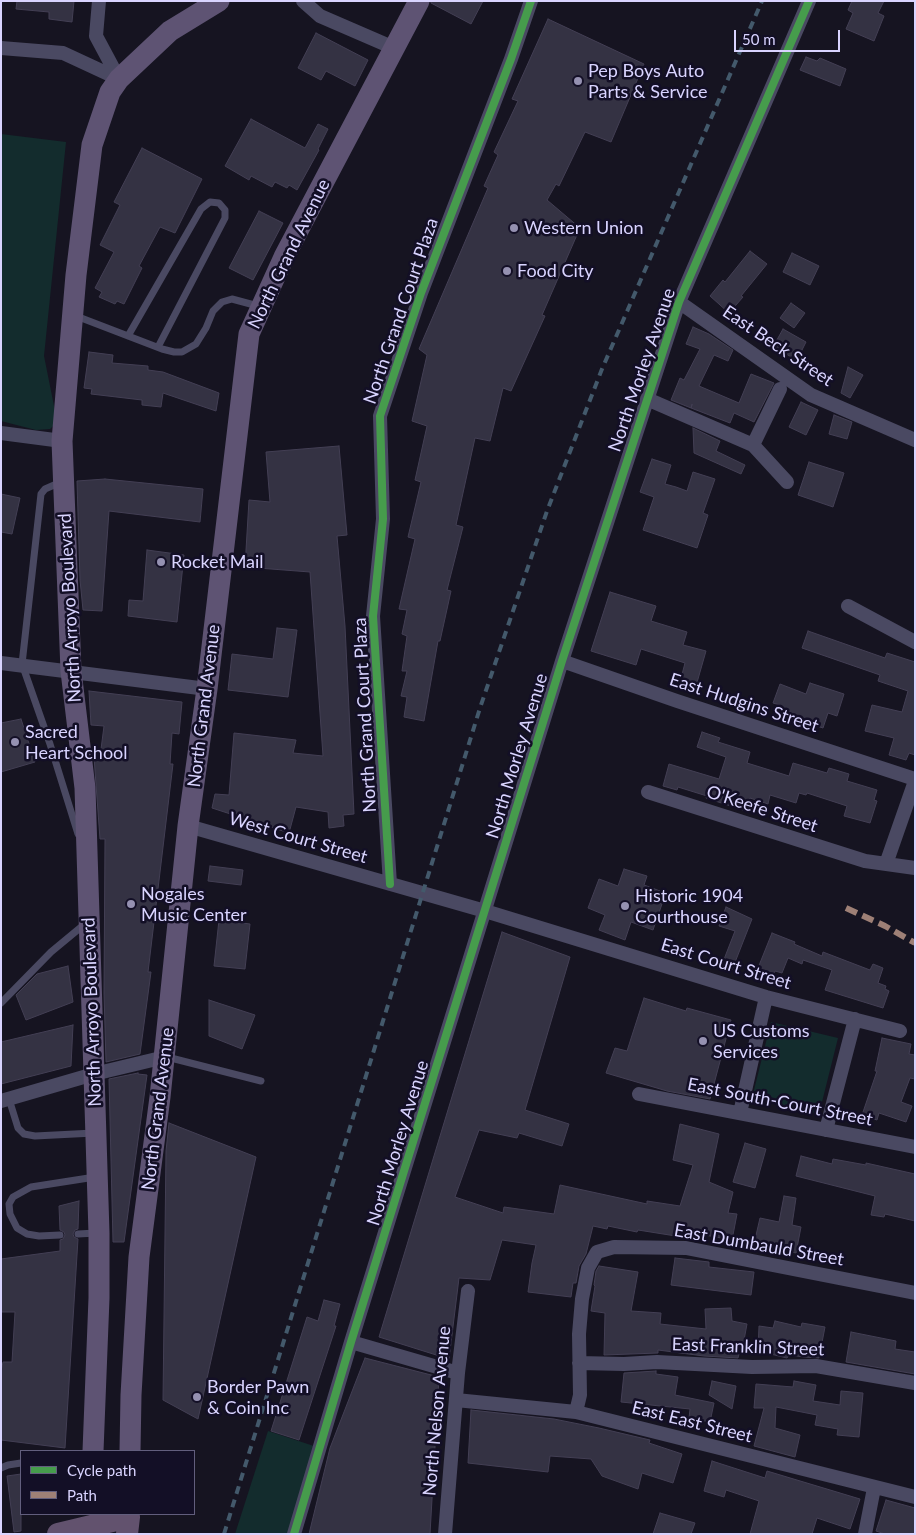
<!DOCTYPE html>
<style>
body{margin:0}
#map{position:relative;width:916px;height:1535px;overflow:hidden;background:#161421;font-family:Lato,sans-serif}
canvas{display:block}
.frame{position:absolute;inset:0;border:2px solid #d9d4ff;pointer-events:none}
.legend{position:absolute;left:20px;top:1450px;width:175px;height:65px;box-sizing:border-box;background:#130f26;border:1px solid #625e7d;margin:0;padding:6px 9px;list-style:none;font-size:15px;color:#d9d4ff}
.legend li{display:flex;align-items:center;gap:10px;height:25px}
.legend b{width:25px;border:1px solid #625e7d}
.scale{position:absolute;left:734px;top:30px;width:106px;height:22px;box-sizing:border-box;border:2px solid #d9d4ff;border-top:0;padding-left:6px;font-size:15px;line-height:18px;white-space:nowrap;color:#d9d4ff;-webkit-text-stroke:4px #130f26;paint-order:stroke}
</style>
<div id="map">
<canvas width="916" height="1535"></canvas>
<div class="frame"></div>
<ul class="legend">
<li><b style="height:6px;background:#469c4c"></b>Cycle path</li>
<li><b style="height:6px;background:#9e8076"></b>Path</li>
</ul>
<div class="scale">50 m</div>
</div>
<script>
const c = document.querySelector('canvas').getContext('2d');
c.lineJoin = 'round';
function fill(path, color) {
  c.fillStyle = color;
  c.fill(path, 'evenodd');
}
function poly(rows) {
  const path = new Path2D();
  for (const r of rows) {
    path.moveTo(r[0], r[1]);
    for (let i = 2; i < r.length; i += 2) path.lineTo(r[i], r[i + 1]);
  }
  return path;
}
function strokePath(path, color, width, dash) {
  c.strokeStyle = color;
  c.lineWidth = width;
  c.lineCap = dash ? 'butt' : 'round';
  c.setLineDash(dash || []);
  c.stroke(path);
}
function write(font, color, halo, rows, align = 'center') {
  c.font = font + ' Lato,sans-serif';
  c.lineWidth = 5;
  c.setLineDash([]);
  c.textBaseline = 'middle';
  c.strokeStyle = halo;
  c.fillStyle = color;
  for (const [text, x, y, turn = 0] of rows) {
    c.save();
    c.translate(x, y);
    c.rotate((+turn || 0) * Math.PI / 180);
    c.textAlign = isNaN(turn) ? turn : align;
    if (halo) c.strokeText(text, 0, 0);
    c.fillText(text, 0, 0);
    c.restore();
  }
}
fill(poly([
 [1,134,66,142,44,356,56,416,55,424,50,429,36,430,1,421],
 [771,1022,838,1038,819,1114,752,1098],
 [268,1431,320,1448,294,1534,235,1534]
]), '#132c2d');
const building = poly([
 [17,1,74,1,72,22,49,19,49,12,16,9,17,1],
 [431,1,483,1,471,24,431,3,431,1],
 [852,1,884,1,878,13,884,16,874,41,846,29,853,13,848,10,852,1],
 [548,19,644,64,611,142,585,132,559,186,556,184,547,200,580,228,542,315,545,316,511,391,503,388,490,441,475,438,456,525,463,527,447,590,451,591,440,641,438,641,424,721,404,717,407,697,401,696,407,671,402,671,407,636,402,634,407,610,399,609,415,539,408,537,421,482,415,480,427,426,412,421,427,355,419,349,488,188,484,186,498,155,494,152,518,101,512,99,548,19],
 [316,33,368,60,355,86,326,71,321,80,298,68,316,33],
 [806,57,817,61,820,58,846,69,840,86,800,70,806,57],
 [251,119,305,148,318,124,328,129,318,149,319,150,297,190,289,185,287,188,275,182,272,187,251,176,249,180,225,166,251,119],
 [142,148,202,179,175,233,160,227,139,266,142,268,124,304,117,301,115,304,99,297,102,292,95,288,114,252,100,245,120,205,114,202,142,148],
 [259,211,283,223,253,280,229,268,259,211],
 [750,251,767,264,741,296,743,297,729,313,710,296,723,280,725,282,750,251],
 [792,253,819,266,810,285,783,272,792,253],
 [791,303,805,313,794,328,780,318,791,303],
 [693,327,709,334,733,350,728,361,714,355,699,386,739,403,751,374,774,383,754,422,734,413,730,423,691,408,692,405,692,404,691,408,671,400,680,378,684,380,700,349,686,344,693,327],
 [783,329,806,342,797,360,773,347,783,329],
 [89,352,113,355,112,363,148,366,148,370,163,372,219,393,216,411,163,393,161,407,142,405,142,400,91,394,92,389,84,388,89,352],
 [848,367,863,375,850,398,841,393,848,367],
 [801,402,818,410,806,435,789,427,801,402],
 [834,415,852,422,847,439,829,434,834,415],
 [693,428,720,441,716,451,745,465,741,474,694,453,693,428],
 [339,446,347,535,337,536,345,626,354,814,343,815,344,826,329,828,328,812,296,807,289,833,212,808,215,794,229,795,234,733,296,740,293,753,323,756,310,572,245,567,249,500,270,502,266,452,339,446],
 [652,459,671,465,665,484,676,487,687,491,693,472,715,479,703,513,708,515,697,548,643,530,654,497,640,492,652,459],
 [809,462,844,473,833,507,798,495,809,462],
 [105,479,203,489,200,522,109,511,102,611,83,610,80,580,77,481,105,479],
 [1,494,20,498,12,534,1,532,1,494],
 [147,550,184,555,177,622,128,616,129,600,143,601,147,550],
 [610,592,656,606,651,621,687,632,683,645,706,651,696,686,680,682,685,663,641,649,636,665,591,651,610,592],
 [277,628,297,630,288,697,228,690,232,654,273,659,277,628],
 [808,631,885,658,887,653,915,662,915,755,909,753,906,760,889,755,894,738,865,731,872,705,902,712,908,691,878,681,880,675,802,648,808,631],
 [810,683,844,694,837,716,828,713,823,728,777,713,780,705,773,703,780,684,806,694,810,683],
 [89,691,182,702,179,734,172,733,170,764,173,764,148,972,151,972,140,1054,106,1062,104,993,105,839,100,839,94,757,100,757,104,726,91,725,89,691],
 [21,719,35,762,1,772,1,723,21,719],
 [702,732,720,738,718,742,750,752,747,763,789,776,793,763,827,773,829,768,849,774,847,781,877,790,874,800,877,801,870,823,844,816,847,806,807,793,806,795,799,793,796,803,770,795,768,804,750,798,746,811,706,798,707,796,678,787,677,790,663,786,669,764,719,779,726,757,697,747,702,732],
 [210,866,243,870,241,885,208,881,210,866],
 [624,869,647,876,644,885,660,891,656,902,662,904,653,930,631,922,625,940,599,930,605,915,588,908,599,879,618,886,624,869],
 [726,907,752,919,732,970,721,967,735,931,719,926,726,907],
 [219,920,250,924,245,969,214,966,219,920],
 [502,932,570,957,525,1110,569,1124,562,1146,519,1133,517,1138,479,1130,455,1197,503,1213,504,1207,554,1214,560,1185,647,1204,647,1201,680,1206,693,1165,673,1160,680,1124,719,1134,709,1182,733,1192,728,1213,737,1214,732,1240,683,1231,682,1237,638,1230,637,1232,608,1226,607,1229,593,1226,586,1254,579,1266,576,1283,573,1283,571,1297,528,1292,532,1263,536,1245,502,1240,490,1280,459,1278,449,1359,379,1337,502,932],
 [772,933,795,942,794,944,822,956,823,952,870,970,873,964,883,968,878,983,886,986,885,989,889,991,883,1008,825,990,832,970,803,960,802,964,788,958,782,973,775,971,773,975,758,968,772,933],
 [68,966,73,1002,26,1020,16,995,37,974,68,966],
 [644,998,686,1011,687,1008,731,1020,710,1099,667,1091,606,1073,615,1048,627,1051,644,998],
 [209,1000,255,1015,242,1049,209,1036,209,1000],
 [73,1025,71,1066,1,1084,1,1042,73,1025],
 [882,1038,911,1044,909,1054,915,1055,915,1079,910,1078,901,1102,912,1106,906,1122,879,1113,877,1120,862,1115,877,1071,875,1071,882,1038],
 [138,1073,138,1074,147,1075,124,1242,113,1242,109,1079,138,1073],
 [169,1123,256,1157,198,1419,163,1400,166,1151,169,1123],
 [745,1143,766,1149,755,1188,733,1182,745,1143],
 [801,1156,832,1164,833,1159,866,1165,866,1163,915,1174,915,1221,885,1214,884,1217,871,1215,875,1196,796,1176,801,1156],
 [784,1196,796,1198,792,1225,801,1227,796,1253,754,1244,760,1218,779,1222,784,1196],
 [79,1201,78,1229,75,1230,73,1234,74,1237,78,1239,65,1448,1,1440,1,1371,3,1362,12,1362,15,1312,1,1312,1,1259,60,1251,60,1240,63,1239,65,1235,64,1232,60,1230,59,1206,79,1201],
 [675,1258,709,1262,709,1267,754,1272,751,1295,671,1285,675,1258],
 [599,1266,638,1272,631,1311,661,1313,660,1324,706,1329,705,1309,731,1308,732,1321,747,1324,742,1351,740,1350,738,1358,704,1356,658,1350,658,1353,604,1355,605,1313,591,1311,595,1286,594,1285,596,1271,599,1266],
 [324,1300,340,1304,334,1326,336,1326,299,1440,271,1431,307,1317,318,1321,324,1300],
 [775,1321,801,1327,802,1323,825,1327,819,1358,804,1357,789,1355,787,1358,758,1351,759,1326,773,1328,775,1321],
 [851,1332,896,1341,895,1349,915,1352,915,1374,846,1362,851,1332],
 [365,1358,439,1377,430,1534,309,1534,330,1448,365,1358],
 [656,1371,656,1374,678,1377,675,1395,714,1403,710,1422,689,1418,690,1409,621,1402,624,1373,656,1371],
 [712,1381,736,1386,732,1409,709,1395,712,1381],
 [794,1381,816,1385,813,1401,840,1405,841,1391,863,1393,859,1437,837,1435,838,1429,815,1425,817,1415,776,1407,775,1428,800,1435,795,1457,754,1446,764,1408,754,1408,756,1384,793,1387,794,1381],
 [471,1410,554,1419,599,1428,650,1440,649,1443,682,1454,673,1483,642,1473,638,1489,602,1476,591,1459,550,1456,548,1472,468,1463,471,1410],
 [712,1461,765,1478,767,1471,860,1499,850,1529,817,1518,812,1534,750,1534,759,1501,726,1490,724,1497,704,1491,712,1461],
 [21,1474,21,1531,14,1532,7,1476,21,1474],
 [886,1500,915,1508,915,1534,885,1534,876,1531,886,1500],
 [660,1513,695,1523,691,1534,653,1534,660,1513]
]);
fill(building, '#343243');
strokePath(building, '#433f54', 1);
strokePath(poly([
 [76,316,162,349,174,352,182,352,196,344,206,328,213,311,222,302,232,299,258,306],
 [128,336,201,209,210,202,219,203,225,210,225,218,158,347],
 [61,482,45,489,41,494,22,664,50,744,78,834],
 [1,1003,51,952,86,923],
 [167,1057,261,1081],
 [9,1099,18,1128,24,1134,35,1136,94,1133],
 [78,1234,96,1233],
 [60,1235,39,1236,27,1234,17,1228,10,1214,9,1204,13,1197,31,1187,95,1177],
 [1,1468,8,1465,21,1463]
]), '#4a4962', 7);
strokePath(poly([
 [99,1,96,36,119,79],
 [303,1,320,16,394,48],
 [1,48,63,53,119,79],
 [679,302,811,395,915,440],
 [647,399,753,445,787,482],
 [1,433,62,441],
 [753,445,780,389],
 [848,606,915,642],
 [562,661,677,701,915,779],
 [1,663,207,689],
 [648,792,865,861,915,868],
 [188,826,485,911,766,997,900,1031],
 [886,864,915,781],
 [390,884,373,616,383,519,380,416,421,293,511,59,531,1],
 [639,1094,915,1147],
 [1,1101,94,1074,165,1057],
 [740,1113,766,997],
 [826,1130,855,1019],
 [351,1342,458,1373],
 [579,1363,624,1364,657,1362,752,1367,816,1366,915,1383],
 [456,1400,576,1412,915,1497],
 [576,1412,580,1395,579,1334,582,1299,588,1268,597,1252,614,1247,686,1248,915,1293],
 [294,1534,351,1342,562,661,679,302,809,1],
 [445,1534,458,1373,468,1291],
 [865,1534,874,1488]
]), '#4a4962', 14);
strokePath(poly([
 [93,1451,99,1298,99,1233,85,788,71,671,62,441,76,275,92,145,110,92,119,79,170,31,219,1],
 [130,1451,131,1395,139,1257,160,1097,188,826,207,689,249,334,284,257,419,1]
]), '#5e5373', 21);
strokePath(poly([
 [58,1534,129,1517,127,1534]
]), '#62526e', 22);
strokePath(poly([
 [224,1534,480,708,547,511,602,369,762,1]
]), '#43596b', 4, [8, 6]);
strokePath(poly([
 [846,908,885,926,915,943]
]), '#9e8076', 6, [12, 6]);
strokePath(poly([
 [390,884,373,616,383,519,380,416,421,293,511,59,531,1],
 [294,1534,351,1342,562,661,679,302,809,1]
]), '#469c4c', 8);
for (const [x, y, r, color] of [
 [578,81,5,"#9591b1"],
 [514,228,5,"#9591b1"],
 [507,271,5,"#9591b1"],
 [161,562,5,"#9591b1"],
 [15,742,5,"#9591b1"],
 [131,904,5,"#9591b1"],
 [625,906,5,"#9591b1"],
 [703,1041,5,"#9591b1"],
 [197,1397,5,"#9591b1"]
]) {
  const dot = new Path2D();
  dot.arc(x, y, r, 0, 2 * Math.PI);
  c.fillStyle = color;
  c.fill(dot);
  strokePath(dot, '#130f26', 2);
}
write('18px', '#d9d4ff', '#130f26', [
 ["Pep Boys Auto",588,71],
 ["Parts & Service",588,92],
 ["Western Union",524,228],
 ["Food City",517,271],
 ["Rocket Mail",171,562],
 ["Sacred",25,732],
 ["Heart School",25,753],
 ["Nogales",141,894],
 ["Music Center",141,915],
 ["Historic 1904",635,896],
 ["Courthouse",635,917],
 ["US Customs",713,1031],
 ["Services",713,1052],
 ["Border Pawn",207,1387],
 ["& Coin Inc",207,1408]
], 'left');
write('18px', '#d9d4ff', '#130f26', [
 ["North Grand Avenue",289,254,-64],
 ["North Grand Court Plaza",401,311,-71],
 ["East Beck Street",778,346,34],
 ["North Morley Avenue",642,370,-71],
 ["North Arroyo Boulevard",70,608,-93],
 ["East Hudgins Street",744,703,18],
 ["North Grand Avenue",204,706,-83],
 ["North Grand Court Plaza",365,715,-93],
 ["North Morley Avenue",517,756,-73],
 ["O'Keefe Street",762,809,18],
 ["West Court Street",298,838,16],
 ["East Court Street",726,964,17],
 ["North Arroyo Boulevard",92,1012,-92],
 ["East South-Court Street",780,1102,11],
 ["North Grand Avenue",158,1109,-83],
 ["North Morley Avenue",398,1143,-73],
 ["East Dumbauld Street",759,1245,10],
 ["East Franklin Street",748,1347,2],
 ["North Nelson Avenue",437,1411,-85],
 ["East East Street",692,1422,14]
]);
</script>
